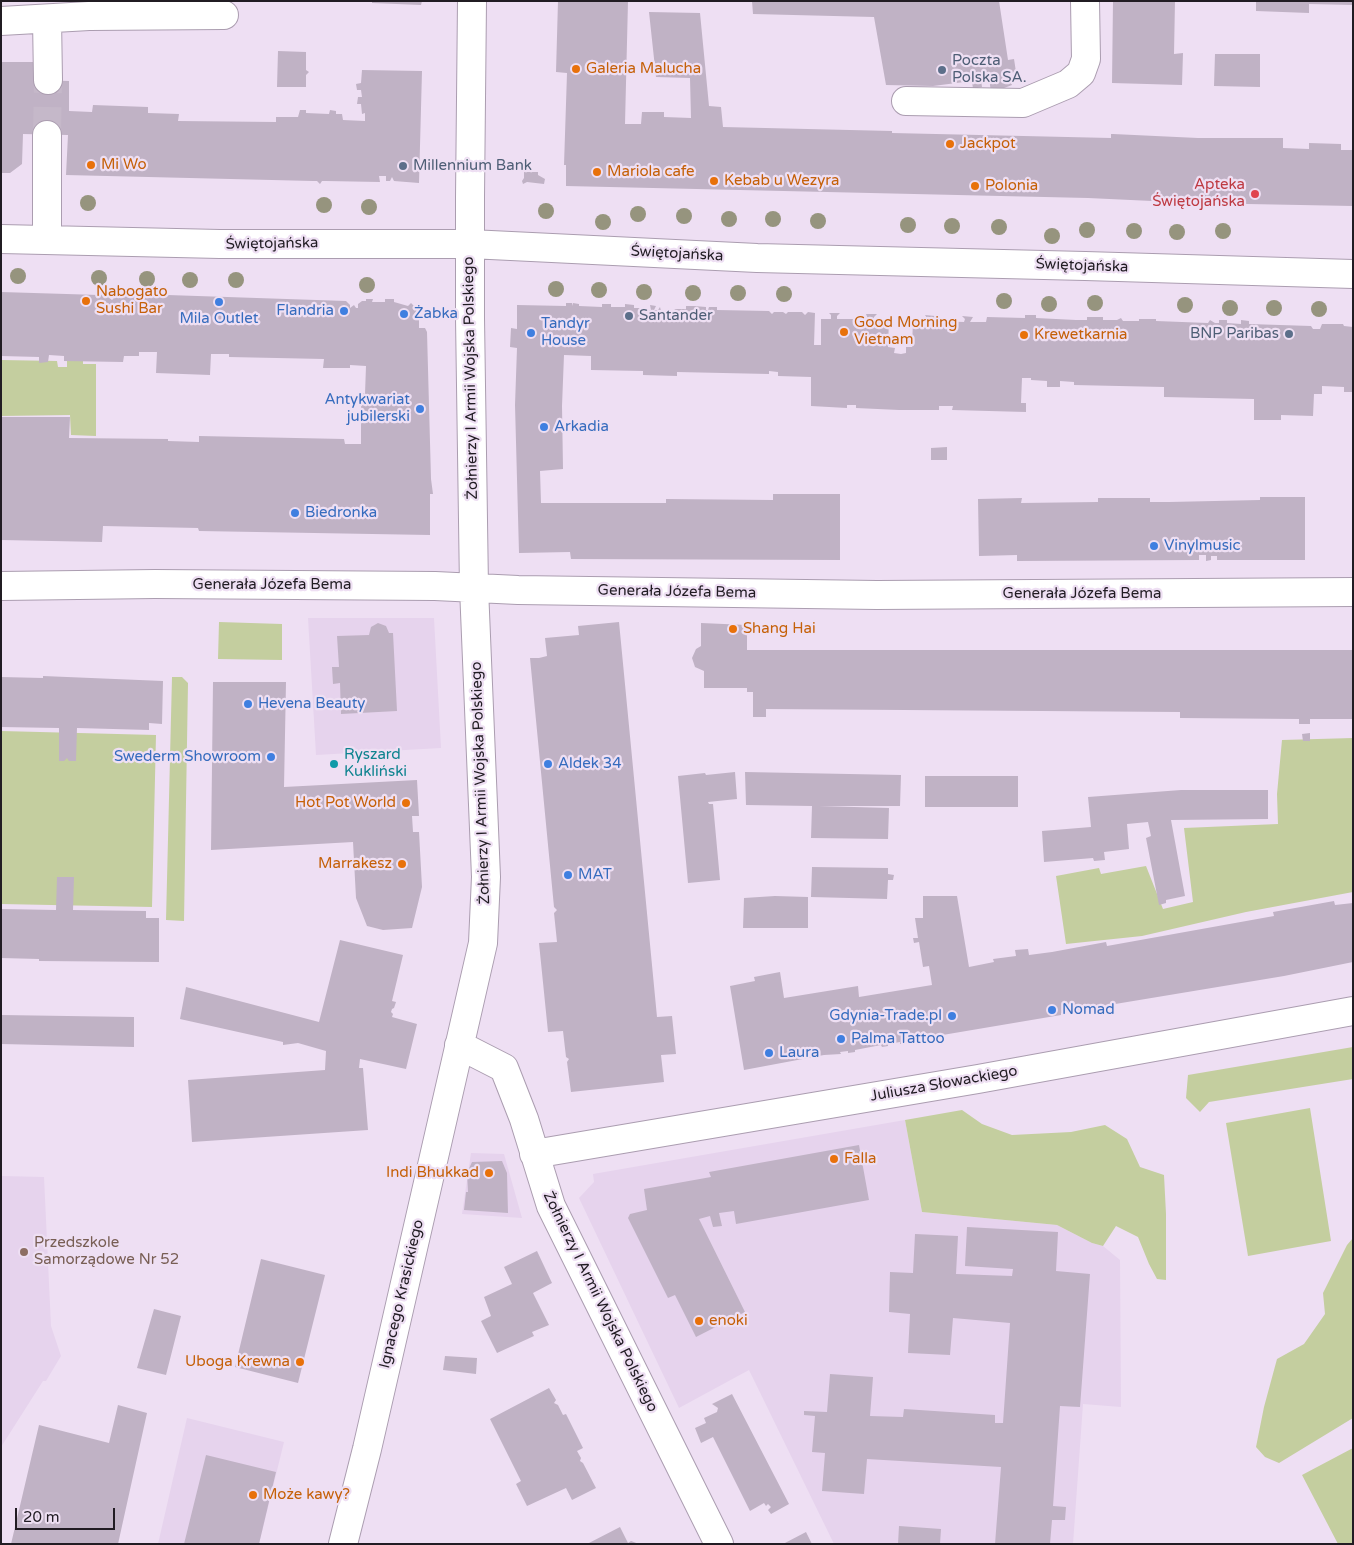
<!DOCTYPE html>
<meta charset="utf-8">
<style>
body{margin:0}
#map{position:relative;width:1354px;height:1545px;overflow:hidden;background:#eedff3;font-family:"Varela Round",sans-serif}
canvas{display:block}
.frame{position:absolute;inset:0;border:2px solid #211c23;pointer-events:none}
.scale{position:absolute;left:15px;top:1508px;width:100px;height:22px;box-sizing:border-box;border:2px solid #211c23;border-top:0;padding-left:6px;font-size:15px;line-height:18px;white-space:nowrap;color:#211c23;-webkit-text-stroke:4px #eedff3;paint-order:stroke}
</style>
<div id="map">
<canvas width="1354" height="1545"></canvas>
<div class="frame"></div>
<div class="scale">20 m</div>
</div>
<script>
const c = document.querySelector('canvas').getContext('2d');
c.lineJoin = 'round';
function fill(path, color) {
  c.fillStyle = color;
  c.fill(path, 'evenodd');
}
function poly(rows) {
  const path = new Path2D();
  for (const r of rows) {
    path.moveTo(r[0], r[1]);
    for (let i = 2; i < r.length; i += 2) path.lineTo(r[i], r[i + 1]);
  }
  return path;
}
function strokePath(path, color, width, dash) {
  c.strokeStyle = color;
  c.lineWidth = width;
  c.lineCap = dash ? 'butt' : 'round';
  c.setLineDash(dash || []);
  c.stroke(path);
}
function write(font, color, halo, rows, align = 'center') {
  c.font = font + ' "Varela Round",sans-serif';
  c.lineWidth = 4.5;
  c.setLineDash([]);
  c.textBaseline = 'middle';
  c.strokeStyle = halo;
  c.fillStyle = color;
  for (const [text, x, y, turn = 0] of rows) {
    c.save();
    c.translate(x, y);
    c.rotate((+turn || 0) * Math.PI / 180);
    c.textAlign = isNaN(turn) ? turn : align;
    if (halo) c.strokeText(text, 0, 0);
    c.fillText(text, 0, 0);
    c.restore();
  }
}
fill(poly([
 [308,618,434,618,441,748,316,755],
 [905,1120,922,1212,1057,1225,1092,1243,1103,1246,1120,1260,1121,1407,1083,1404,1073,1544,834,1544,749,1370,679,1408,579,1198,594,1182,593,1174],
 [471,1153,504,1154,522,1218,462,1214],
 [1,1160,2,1176,44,1177,51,1326,61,1356,46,1381,43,1381,1,1447],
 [187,1418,284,1442,259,1544,158,1544]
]), '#e6d3ed');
fill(poly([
 [67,359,83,359,83,364,96,364,96,436,71,435,70,415,1,416,1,360,57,361,58,367,67,367],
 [219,622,282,624,282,660,218,659],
 [172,677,182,677,188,683,184,921,166,920],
 [1,731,156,735,152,907,1,904],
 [1353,738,1353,892,1246,912,1142,936,1066,944,1056,876,1099,868,1101,874,1146,866,1163,909,1193,902,1184,828,1278,824,1277,794,1282,740],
 [1353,1047,1353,1079,1209,1102,1200,1112,1186,1098,1188,1075],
 [1310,1108,1331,1241,1248,1256,1226,1123],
 [962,1110,982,1124,1012,1135,1071,1132,1105,1125,1127,1139,1140,1167,1164,1175,1166,1214,1166,1280,1157,1279,1149,1264,1138,1237,1116,1226,1103,1246,1092,1243,1057,1225,922,1212,905,1120],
 [1353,1238,1353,1418,1279,1463,1265,1457,1256,1447,1264,1407,1277,1359,1304,1344,1325,1314,1323,1293,1347,1245],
 [1353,1448,1353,1544,1338,1544,1302,1475]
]), '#c4ce9f');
fill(poly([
 [372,1,422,1,421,5,372,3],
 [558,1,628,1,625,124,641,124,642,112,664,112,664,117,691,118,690,78,656,77,649,12,700,13,709,106,721,107,723,127,892,131,892,133,1111,138,1111,134,1113,134,1198,138,1283,138,1283,148,1309,149,1309,143,1341,144,1341,150,1353,150,1353,206,1195,203,1088,198,566,186,566,165,564,165,567,73,556,72],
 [752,1,999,1,1008,60,1014,59,1016,72,1010,73,1012,85,991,93,989,77,981,80,982,87,973,89,972,81,933,86,886,85,874,17,753,14],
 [1113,1,1175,1,1174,54,1183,53,1182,85,1112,83],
 [1256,1,1353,1,1353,5,1309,4,1309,13,1256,11],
 [278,51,306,52,306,70,309,72,306,75,306,87,277,87],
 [1215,54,1260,54,1260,87,1214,86],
 [1,62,41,62,40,80,69,81,69,111,92,112,93,105,148,107,148,113,179,114,178,121,276,122,276,117,298,117,300,110,306,110,306,113,329,114,330,110,336,111,336,114,342,114,343,120,365,121,365,113,362,114,361,104,357,104,358,97,362,97,361,90,357,90,356,84,361,83,362,70,422,71,419,183,394,181,392,177,390,181,386,181,386,176,379,176,380,182,326,181,322,181,320,184,317,181,313,181,66,175,68,135,23,134,22,164,10,173,1,173],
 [524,172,538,172,538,175,545,179,544,184,527,182,523,184,522,181,524,178],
 [1,292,99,295,101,293,106,295,112,300,119,293,122,296,138,294,346,301,350,305,350,308,354,305,356,308,358,308,358,304,362,301,366,301,366,299,373,299,372,302,385,302,385,299,394,299,394,302,408,306,411,303,419,311,419,328,425,328,427,332,431,479,433,494,430,494,430,535,199,531,198,528,103,526,102,542,1,540,1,417,70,417,69,438,168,439,168,441,199,442,199,436,344,439,345,444,361,444,361,393,365,394,366,366,350,365,350,368,323,368,324,359,229,357,229,354,211,354,210,375,156,373,157,352,139,352,139,356,124,356,123,362,64,361,64,356,49,355,48,362,39,363,39,357,1,356],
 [566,303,572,303,572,306,573,303,579,304,579,306,602,307,602,304,611,304,611,307,625,307,625,304,634,305,634,308,644,308,645,310,651,310,650,305,656,306,654,310,658,310,660,307,661,311,674,311,675,309,686,309,686,306,694,306,706,307,706,310,708,310,709,307,717,307,717,310,769,311,772,314,774,312,783,312,786,314,788,312,802,312,805,315,808,312,815,313,814,345,821,345,821,319,831,319,831,315,829,313,840,313,837,316,837,319,868,319,866,314,877,314,874,317,874,319,889,319,888,347,895,348,894,353,901,354,906,353,906,347,912,347,913,320,926,321,927,318,925,315,935,316,933,321,964,322,965,319,962,316,973,317,970,322,986,322,987,317,1025,318,1025,315,1036,315,1036,318,1076,320,1087,320,1087,317,1103,317,1103,320,1117,320,1121,318,1123,321,1139,321,1139,319,1156,319,1156,321,1208,323,1210,320,1215,323,1219,323,1219,320,1227,320,1227,323,1241,324,1241,320,1249,321,1249,324,1311,326,1313,329,1320,329,1322,324,1343,324,1344,326,1353,327,1353,392,1344,392,1344,387,1322,386,1322,394,1314,394,1313,416,1281,415,1281,420,1254,420,1254,399,1164,397,1164,387,1074,385,1074,382,1060,381,1060,387,1047,387,1047,381,1031,380,1031,378,1022,378,1021,403,1026,403,1026,412,952,410,953,406,939,406,939,410,899,410,856,408,856,405,847,405,847,408,811,406,811,377,778,376,778,372,769,371,769,374,677,372,677,376,643,375,643,371,591,370,591,356,564,355,562,406,563,469,540,471,541,503,666,503,666,499,773,500,773,494,840,494,840,560,571,559,570,552,519,553,515,405,517,348,510,347,511,328,517,329,517,305,566,306],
 [947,447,947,460,931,460,931,448],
 [1260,497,1305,497,1305,560,1217,560,1217,556,1211,556,1211,560,1206,561,1206,555,1199,555,1199,560,1017,561,1017,555,979,556,978,499,1022,498,1021,503,1098,502,1098,498,1150,498,1150,502,1169,502,1260,500],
 [619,622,657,1017,672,1016,676,1054,661,1055,664,1082,571,1092,567,1062,569,1059,566,1057,563,1031,548,1032,539,943,557,942,554,913,557,910,554,907,530,658,539,658,547,656,545,638,579,635,578,626],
 [378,623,386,626,389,633,393,633,397,711,341,714,340,683,333,684,332,667,339,667,337,636,369,635,371,627],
 [701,623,747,625,747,650,1353,650,1353,719,1310,719,1310,724,1299,724,1299,719,1180,718,1180,712,766,709,766,717,753,717,753,692,747,692,747,688,704,688,704,671,695,667,692,658,696,649,701,646],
 [43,676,163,681,162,724,149,723,149,730,77,728,76,761,69,761,67,758,64,761,59,761,59,728,1,727,1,677,43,678],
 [213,682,286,682,284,787,417,780,419,816,412,816,413,832,419,832,422,887,412,928,383,930,367,926,356,898,353,842,211,850],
 [1310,733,1310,741,1303,741,1302,734],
 [735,772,737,799,708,802,709,804,713,804,720,880,688,883,678,776,705,773,706,775],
 [745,772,901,775,900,806,819,806,889,808,888,839,811,838,812,806,746,805],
 [925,776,1018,776,1018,807,925,807],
 [1181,790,1268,790,1268,819,1171,820,1185,896,1166,900,1166,903,1159,905,1146,838,1151,836,1148,822,1127,824,1129,849,1104,852,1105,860,1094,861,1093,858,1044,862,1042,831,1091,827,1088,797],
 [812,867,888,868,888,874,894,875,893,880,888,880,887,899,811,897],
 [57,877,74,877,73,910,146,911,146,918,159,918,159,962,39,961,39,959,1,958,1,909,56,910],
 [775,896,808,897,808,928,743,928,744,898],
 [923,896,957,896,969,967,994,962,993,959,1016,956,1015,950,1028,949,1029,955,1052,952,1106,942,1107,946,1274,916,1273,912,1334,901,1335,905,1353,903,1353,962,1284,976,1061,1013,1061,1015,907,1041,907,1043,900,1044,900,1042,888,1044,888,1046,882,1047,881,1045,855,1050,855,1052,848,1053,848,1051,840,1052,841,1054,824,1055,744,1070,730,986,755,981,754,977,780,972,784,998,858,986,859,997,932,985,929,966,923,967,919,942,914,943,913,938,918,938,915,918,923,918],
 [340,940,403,955,392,1001,396,1002,394,1008,392,1009,391,1012,393,1014,392,1017,417,1024,406,1069,360,1059,359,1068,363,1068,368,1130,192,1142,188,1080,325,1070,326,1051,298,1043,283,1045,283,1042,180,1019,186,987,319,1022],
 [1,1015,134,1017,134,1047,1,1044],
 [859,1145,869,1200,736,1224,734,1211,719,1213,722,1226,713,1227,710,1216,699,1219,745,1312,696,1337,675,1295,668,1298,628,1218,630,1214,647,1210,644,1189,711,1177,709,1172],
 [502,1161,507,1173,508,1213,464,1210,466,1192,468,1192,467,1173,472,1162],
 [967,1227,1058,1232,1056,1271,1090,1274,1080,1407,1060,1406,1053,1506,1066,1507,1065,1520,1052,1520,1050,1544,995,1544,1001,1467,867,1459,864,1494,822,1491,825,1453,812,1452,815,1416,804,1415,804,1411,827,1412,830,1374,873,1377,870,1416,903,1417,904,1409,995,1415,995,1423,1003,1423,1010,1323,953,1318,950,1355,908,1353,910,1314,889,1312,890,1272,913,1273,915,1234,958,1236,956,1274,1012,1276,1013,1269,965,1266],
 [537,1251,552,1283,533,1293,549,1325,532,1332,534,1336,497,1353,481,1321,491,1316,484,1297,512,1284,504,1267],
 [261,1259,325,1275,298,1383,235,1367],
 [154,1309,181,1316,166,1375,137,1368],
 [445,1356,477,1358,476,1374,443,1370],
 [549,1388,556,1400,554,1403,558,1405,563,1415,566,1414,583,1448,577,1451,581,1458,580,1461,583,1463,596,1488,572,1500,566,1488,527,1506,516,1484,521,1481,490,1419],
 [732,1394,789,1504,771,1514,768,1510,771,1507,768,1504,766,1506,764,1503,750,1511,713,1437,701,1443,695,1428,706,1423,704,1418,717,1412,718,1408,712,1404],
 [118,1405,147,1413,118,1544,11,1544,39,1425,109,1443],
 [206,1455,276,1472,259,1544,184,1544],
 [899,1526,941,1529,940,1544,898,1544],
 [620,1527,628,1543,631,1541,639,1544,587,1544],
 [806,1532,812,1544,783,1544]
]), '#c0b2c5');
strokePath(poly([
 [47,135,48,80]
]), '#c5b8c9', 28, [28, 14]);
const minor = poly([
 [47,19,48,80],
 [1,21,89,16,224,15],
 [906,101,1023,103,1068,84,1081,73,1086,59,1085,1],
 [1,239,220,244,470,244,757,258,1085,266,1353,274],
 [47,239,47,135],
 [1,586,155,584,435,586,518,590,877,595,1353,592],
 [459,1045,504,1068,524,1119,551,1206,719,1544],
 [534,1154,978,1079,1353,1011],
 [343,1544,367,1449,483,943,486,877,474,588,470,318,470,197,472,1]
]);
strokePath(minor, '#ab9db0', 30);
strokePath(minor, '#fff', 28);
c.fillStyle = '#96947e';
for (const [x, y] of [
 [88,203],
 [324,205],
 [369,207],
 [546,211],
 [638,214],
 [684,216],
 [729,219],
 [773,219],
 [818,221],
 [603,222],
 [908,225],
 [952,226],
 [999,227],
 [1087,230],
 [1134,231],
 [1223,231],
 [1177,232],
 [1052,236],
 [18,276],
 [99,278],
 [147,279],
 [190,280],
 [236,280],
 [367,285],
 [556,289],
 [599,290],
 [644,292],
 [693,293],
 [738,293],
 [784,294],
 [1004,301],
 [1095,303],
 [1049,304],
 [1185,305],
 [1230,308],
 [1274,308],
 [1319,309]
]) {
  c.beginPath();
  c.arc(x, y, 8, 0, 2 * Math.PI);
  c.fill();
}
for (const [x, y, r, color] of [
 [576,69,5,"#e8710a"],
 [942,70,5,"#5c6f8a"],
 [950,144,5,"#e8710a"],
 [91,165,5,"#e8710a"],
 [403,166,5,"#5c6f8a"],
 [597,172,5,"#e8710a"],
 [714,181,5,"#e8710a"],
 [975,186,5,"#e8710a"],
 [1255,194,5,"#e0444e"],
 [86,301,5,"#e8710a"],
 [219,302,5,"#3f7fe0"],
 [344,311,5,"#3f7fe0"],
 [404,314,5,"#3f7fe0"],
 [629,316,5,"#5c6f8a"],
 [844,332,5,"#e8710a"],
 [531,333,5,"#3f7fe0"],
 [1289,334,5,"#5c6f8a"],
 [1024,335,5,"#e8710a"],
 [420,409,5,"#3f7fe0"],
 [544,427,5,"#3f7fe0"],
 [295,513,5,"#3f7fe0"],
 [1154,546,5,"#3f7fe0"],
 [733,629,5,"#e8710a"],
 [248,704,5,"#3f7fe0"],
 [271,757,5,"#3f7fe0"],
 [334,764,5,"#0f9aa8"],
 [548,764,5,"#3f7fe0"],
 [406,803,5,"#e8710a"],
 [402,864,5,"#e8710a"],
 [568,875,5,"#3f7fe0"],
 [1052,1010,5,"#3f7fe0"],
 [952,1016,5,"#3f7fe0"],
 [841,1039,5,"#3f7fe0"],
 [769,1053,5,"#3f7fe0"],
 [834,1159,5,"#e8710a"],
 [489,1173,5,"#e8710a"],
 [24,1252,5,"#8d6e63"],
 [699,1321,5,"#e8710a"],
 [300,1362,5,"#e8710a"],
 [253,1495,5,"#e8710a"]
]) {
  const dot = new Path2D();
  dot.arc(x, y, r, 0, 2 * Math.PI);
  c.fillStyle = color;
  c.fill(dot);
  strokePath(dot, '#eedff3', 2);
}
write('15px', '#4e5e75', '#eedff3', [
 ["Poczta",952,61],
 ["Polska SA.",952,78],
 ["Millennium Bank",413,166],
 ["Santander",639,316],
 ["BNP Paribas",1279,334,"right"]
], 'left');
write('15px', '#c56008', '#eedff3', [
 ["Galeria Malucha",586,69],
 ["Jackpot",960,144],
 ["Mi Wo",101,165],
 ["Mariola cafe",607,172],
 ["Kebab u Wezyra",724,181],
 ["Polonia",985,186],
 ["Nabogato",96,292],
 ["Sushi Bar",96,309],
 ["Good Morning",854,323],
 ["Vietnam",854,340],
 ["Krewetkarnia",1034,335],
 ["Shang Hai",743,629],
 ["Hot Pot World",396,803,"right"],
 ["Marrakesz",392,864,"right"],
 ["Falla",844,1159],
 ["Indi Bhukkad",479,1173,"right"],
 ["enoki",709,1321],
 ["Uboga Krewna",290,1362,"right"],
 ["Może kawy?",263,1495]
], 'left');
write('15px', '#be3a42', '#eedff3', [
 ["Apteka",1245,185],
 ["Świętojańska",1245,202]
], 'right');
write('15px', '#211c23', '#eedff3', [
 ["Świętojańska",272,244,-1],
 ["Świętojańska",677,254,3],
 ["Świętojańska",1082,266,2],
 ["Żołnierzy I Armii Wojska Polskiego",471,378,-91],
 ["Generała Józefa Bema",272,585],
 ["Generała Józefa Bema",677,592,1],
 ["Generała Józefa Bema",1082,594],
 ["Żołnierzy I Armii Wojska Polskiego",481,783,-92],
 ["Juliusza Słowackiego",944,1084,-10],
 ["Ignacego Krasickiego",402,1294,-77],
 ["Żołnierzy I Armii Wojska Polskiego",600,1302,64]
]);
write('15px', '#366cbe', '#eedff3', [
 ["Flandria",334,311,"right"],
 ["Żabka",414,314],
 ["Mila Outlet",219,319,"center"],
 ["Tandyr",541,324],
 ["House",541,341],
 ["Antykwariat",410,400,"right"],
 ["jubilerski",410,417,"right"],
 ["Arkadia",554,427],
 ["Biedronka",305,513],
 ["Vinylmusic",1164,546],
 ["Hevena Beauty",258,704],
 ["Swederm Showroom",261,757,"right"],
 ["Aldek 34",558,764],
 ["MAT",578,875],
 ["Nomad",1062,1010],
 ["Gdynia-Trade.pl",942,1016,"right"],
 ["Palma Tattoo",851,1039],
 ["Laura",779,1053]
], 'left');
write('15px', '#0d838f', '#eedff3', [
 ["Ryszard",344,755],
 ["Kukliński",344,772]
], 'left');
write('15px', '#785e54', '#eedff3', [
 ["Przedszkole",34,1243],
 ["Samorządowe Nr 52",34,1260]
], 'left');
</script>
